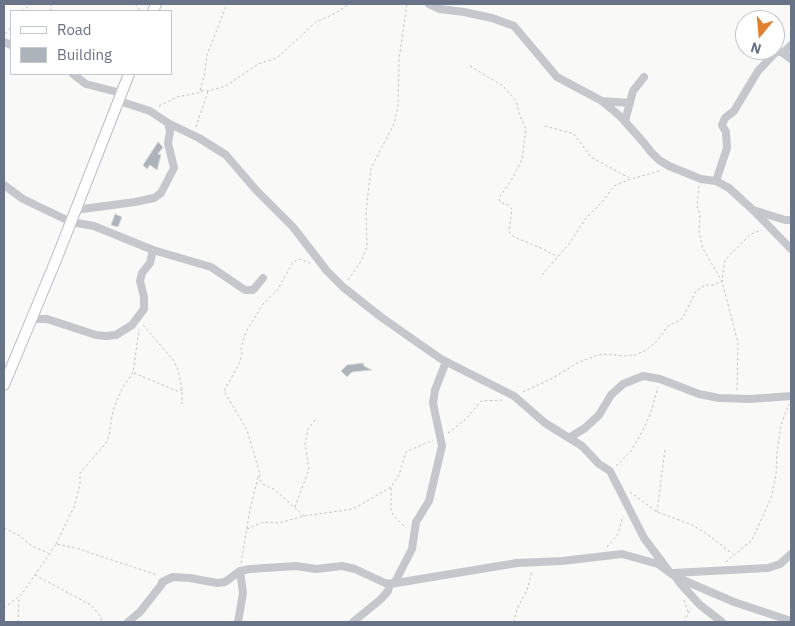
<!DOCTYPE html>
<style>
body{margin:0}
#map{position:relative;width:795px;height:626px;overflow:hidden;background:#f9f9f7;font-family:"IBM Plex Sans",sans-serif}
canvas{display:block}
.frame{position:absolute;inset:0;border:5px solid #697387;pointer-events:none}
.legend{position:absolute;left:10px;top:10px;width:162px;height:65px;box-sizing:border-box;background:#fff;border:1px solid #c3c7cf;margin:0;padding:6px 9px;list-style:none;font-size:15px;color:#697387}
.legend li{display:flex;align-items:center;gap:10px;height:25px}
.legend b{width:25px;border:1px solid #c3c7cf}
.north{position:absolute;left:735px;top:10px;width:50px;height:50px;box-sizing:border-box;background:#fff;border:1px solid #c3c7cf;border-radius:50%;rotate:197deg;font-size:14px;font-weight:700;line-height:20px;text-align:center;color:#697387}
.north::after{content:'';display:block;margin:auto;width:18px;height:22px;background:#e17f2f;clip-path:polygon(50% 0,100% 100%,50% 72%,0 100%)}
</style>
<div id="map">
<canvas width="795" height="626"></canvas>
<div class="frame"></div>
<ul class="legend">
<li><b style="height:6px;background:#fff"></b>Road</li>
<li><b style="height:14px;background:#adb3bb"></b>Building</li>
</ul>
<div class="north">N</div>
</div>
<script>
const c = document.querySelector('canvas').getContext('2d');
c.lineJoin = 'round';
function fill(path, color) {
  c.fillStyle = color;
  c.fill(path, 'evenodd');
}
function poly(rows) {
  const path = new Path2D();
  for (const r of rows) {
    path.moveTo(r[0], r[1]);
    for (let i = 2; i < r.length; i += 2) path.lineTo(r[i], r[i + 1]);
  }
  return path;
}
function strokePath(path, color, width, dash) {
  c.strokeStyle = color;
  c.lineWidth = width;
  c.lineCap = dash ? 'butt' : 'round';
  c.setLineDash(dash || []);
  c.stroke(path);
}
const building = poly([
 [158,142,163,147,158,154,161,155,157,170,150,165,147,169,143,165,158,142],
 [115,214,122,217,118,227,111,225,115,214],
 [363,363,364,366,372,370,352,372,347,377,341,371,347,365,363,363]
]);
fill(building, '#adb3bb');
strokePath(building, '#dadbd9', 1);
const secondary = poly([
 [153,11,156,4],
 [4,385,56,260,129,74]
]);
strokePath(secondary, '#babcc2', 12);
strokePath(poly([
 [135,4,141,11],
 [22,11,32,4],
 [50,11,51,4],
 [5,34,11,27],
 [470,66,503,86,516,101,519,113,526,129,522,159,512,179,499,198,500,202,508,205,512,209,509,232,514,237,541,248,558,257],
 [200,90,204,77,207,55,227,4],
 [159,106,177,97,202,92,200,90,208,91,226,86,258,64,277,58,316,22,336,13,349,4],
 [545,126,574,134,591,157,629,178],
 [196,127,208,91],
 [699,186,697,206,700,215,699,232,701,240,703,249,722,281,738,343,737,391],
 [542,275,569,244,586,218,603,201,614,186,631,179,659,171],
 [348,280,360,263,367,247,366,212,371,168,394,124,398,107,399,59,407,4],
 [143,325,174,361,178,370,182,389,182,404],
 [134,373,177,391,182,390],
 [523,392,553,378,577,363,598,355,607,354,623,356,635,355,646,350,656,342,668,326,682,319,696,291,706,285,714,285,722,281,725,260,751,234,762,230],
 [448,433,466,419,481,401,503,400],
 [616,466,631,451,642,432,650,415,658,387],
 [391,488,391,510,393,515,406,528],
 [630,492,657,512,690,524,704,532,733,554],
 [295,507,309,469,305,444,308,429,317,418],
 [657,512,665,449],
 [304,516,275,490,263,484,260,480,259,471,247,430,224,391,240,362,242,354,241,348,246,332,263,304,278,289,293,262,300,259,310,263],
 [4,528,18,535,32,546,48,553],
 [247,529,263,522,279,523,304,516,353,509,391,487,399,475,406,452,433,440],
 [56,544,74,507,80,485,80,473,106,443,109,436,113,410,123,387,133,373,139,329],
 [607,547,618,534,623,516],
 [726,562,752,540,771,498,776,475,777,453,781,425,789,404],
 [241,563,250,509,258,477],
 [35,575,91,605,101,617,102,622],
 [684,600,688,612],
 [4,608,22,594,56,544,76,548,157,575],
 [18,622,19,598],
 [514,622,517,609,527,590,532,571],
 [684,622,691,608]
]), '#bfc0c3', 1, [2.5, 2.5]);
strokePath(poly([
 [429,4,440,9,464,12,492,18,514,26,557,77,602,101,621,117,644,143,651,152,659,160,669,166,701,179,716,181,729,188,753,210,785,220,791,220],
 [4,42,11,45],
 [774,50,783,53,791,59],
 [783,53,791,45],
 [73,74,86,84,121,93],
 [119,101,150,111,168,123,199,138,226,155,256,190,293,227,327,271,343,287,381,317,441,359,514,396,545,423,582,446,599,464,610,471,644,538,668,570],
 [602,101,630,103],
 [625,121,633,91,644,77],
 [716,181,727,148,726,132,722,125,725,118,734,111,758,71,777,51],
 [4,185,23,199,71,222,94,226,153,250,211,267,245,290,253,290,263,278],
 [75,210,135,202,154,198,161,193,174,168,168,143,170,132,168,123],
 [754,211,791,249],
 [32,319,47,319,96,335,106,336,116,335,132,325,144,309,144,297,140,281,142,273,150,263,153,250],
 [569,438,585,428,599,415,611,395,623,384,643,376,660,379,699,394,719,398,750,399,791,396],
 [673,573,768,568,780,564,791,554],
 [676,577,679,582,700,605,722,622],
 [128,622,140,612,162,584,162,582,173,577,190,578,217,583,225,582,240,571,250,569,296,566,316,569,342,566,355,569,385,583,390,584,517,563,562,561,622,554,658,564,676,577,734,602,791,621],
 [238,622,243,593,240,571],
 [353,622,381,599,388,591,390,584,395,582,412,549,416,522,429,501,442,446,433,403,435,390,446,362]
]), '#c5c7cc', 8);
strokePath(secondary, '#fff', 10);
</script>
